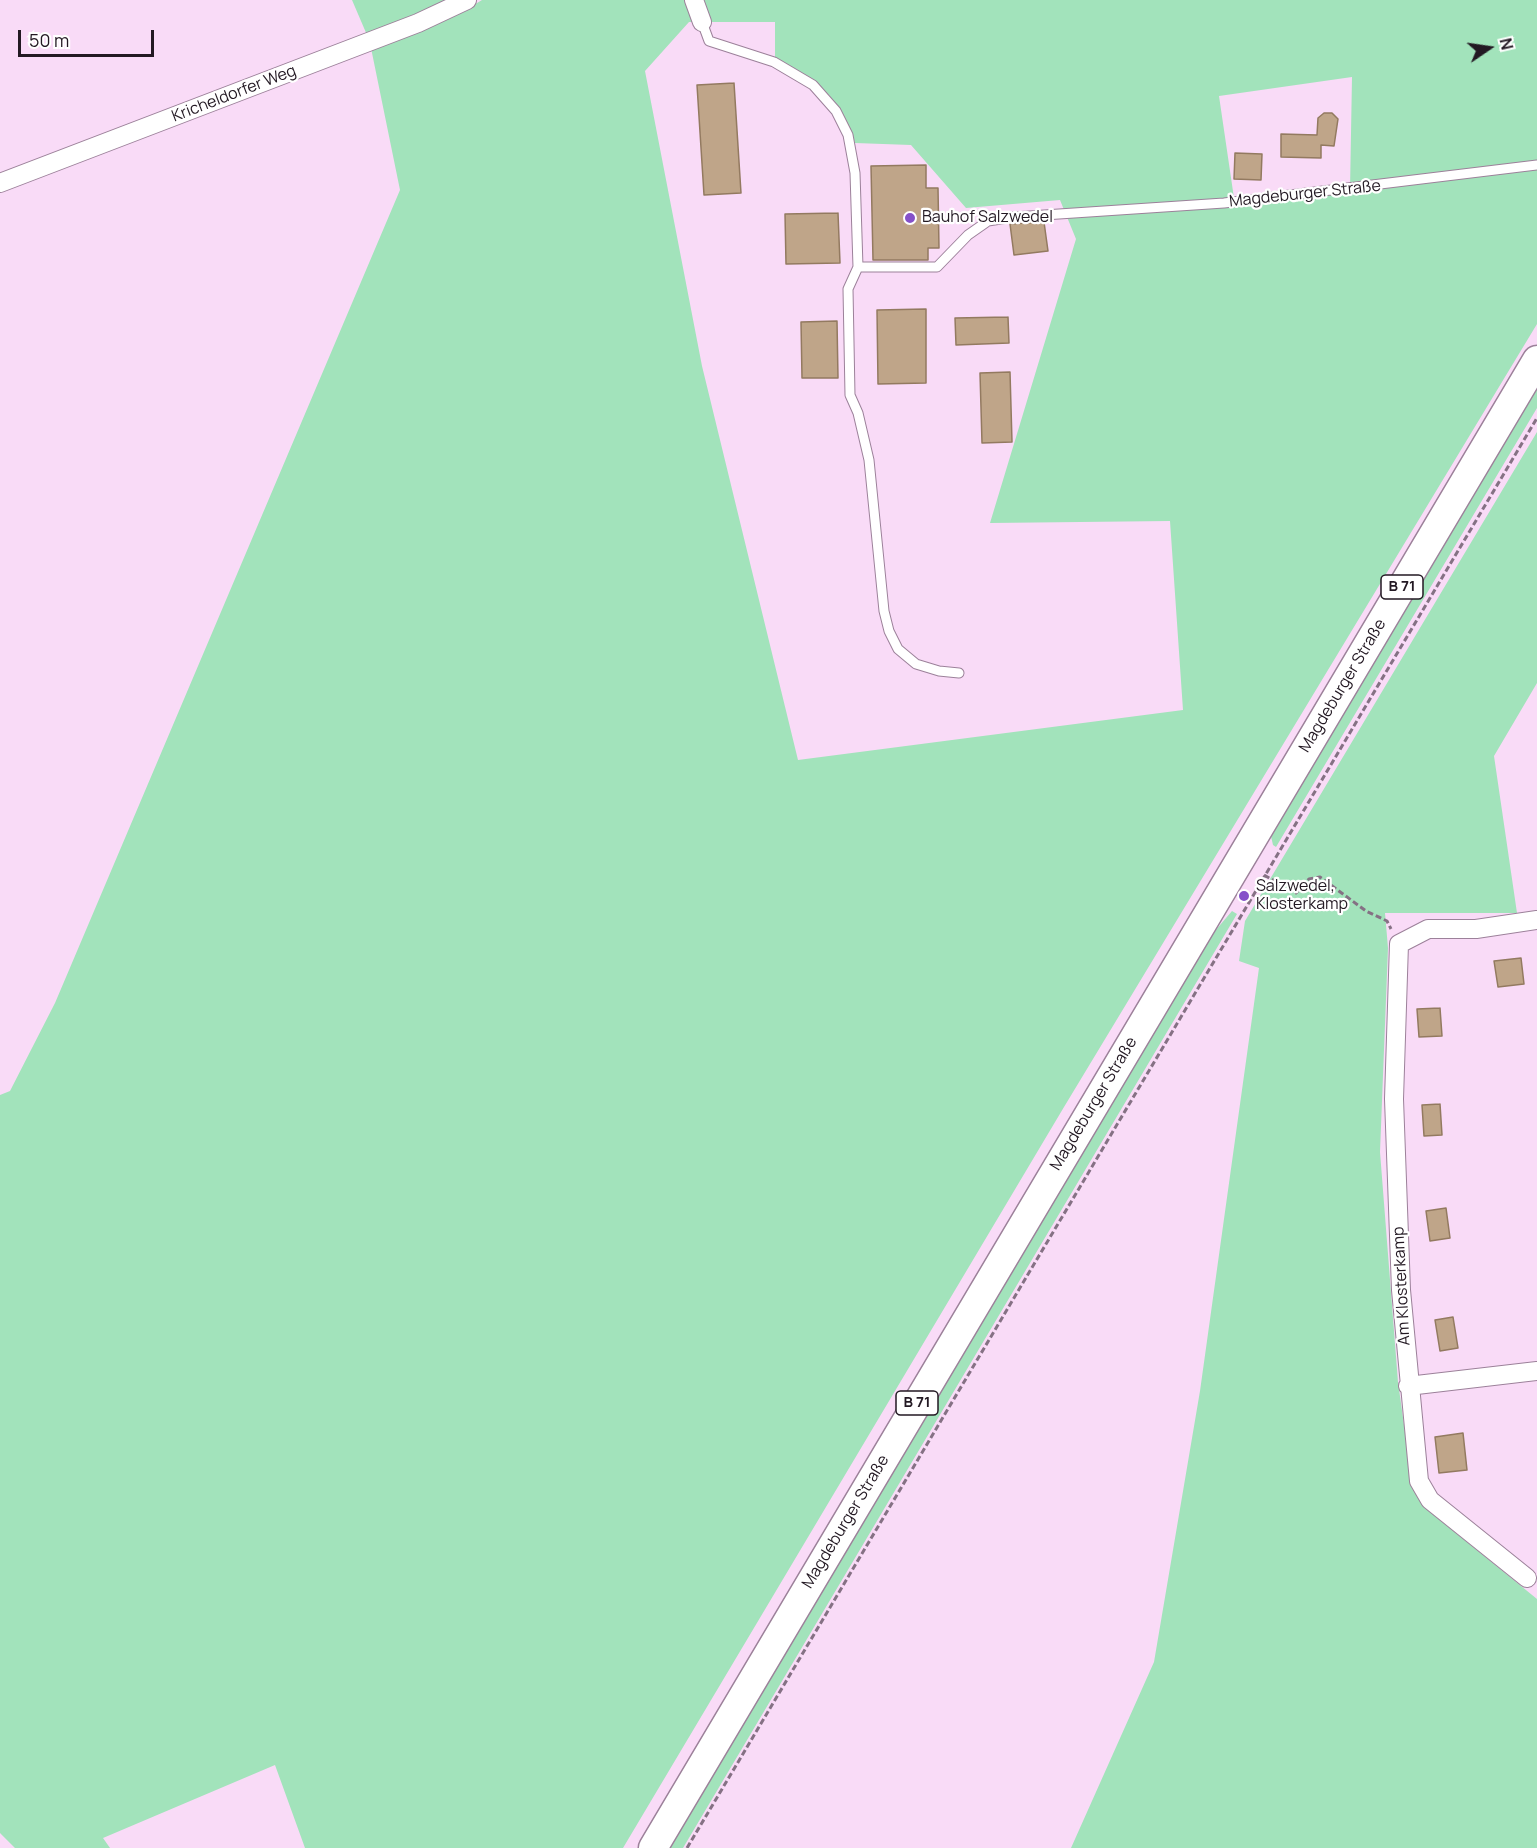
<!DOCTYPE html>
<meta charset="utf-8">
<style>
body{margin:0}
#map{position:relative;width:1537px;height:1848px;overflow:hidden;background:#f9dbf7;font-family:Manrope,sans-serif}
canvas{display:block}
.north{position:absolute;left:1459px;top:18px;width:60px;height:60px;-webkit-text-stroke:4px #fff;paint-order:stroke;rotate:77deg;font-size:16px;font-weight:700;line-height:24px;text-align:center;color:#231923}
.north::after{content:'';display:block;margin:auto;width:21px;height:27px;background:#231923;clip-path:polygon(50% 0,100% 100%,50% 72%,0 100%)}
.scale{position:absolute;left:18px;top:30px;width:136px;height:27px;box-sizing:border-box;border:3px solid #231923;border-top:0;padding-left:8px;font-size:18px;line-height:21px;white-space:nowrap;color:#231923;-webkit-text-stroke:4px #fff;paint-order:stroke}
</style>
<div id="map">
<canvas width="1537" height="1848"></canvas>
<div class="north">N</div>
<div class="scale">50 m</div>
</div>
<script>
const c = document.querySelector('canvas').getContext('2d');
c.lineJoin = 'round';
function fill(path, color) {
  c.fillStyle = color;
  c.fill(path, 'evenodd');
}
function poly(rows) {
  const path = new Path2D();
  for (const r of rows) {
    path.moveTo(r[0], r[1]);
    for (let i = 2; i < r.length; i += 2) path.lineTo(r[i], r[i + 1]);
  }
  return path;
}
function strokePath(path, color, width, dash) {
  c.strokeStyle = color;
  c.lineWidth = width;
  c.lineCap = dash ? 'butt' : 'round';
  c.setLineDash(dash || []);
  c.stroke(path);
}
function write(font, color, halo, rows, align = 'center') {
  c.font = font + ' Manrope,sans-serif';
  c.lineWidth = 4.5;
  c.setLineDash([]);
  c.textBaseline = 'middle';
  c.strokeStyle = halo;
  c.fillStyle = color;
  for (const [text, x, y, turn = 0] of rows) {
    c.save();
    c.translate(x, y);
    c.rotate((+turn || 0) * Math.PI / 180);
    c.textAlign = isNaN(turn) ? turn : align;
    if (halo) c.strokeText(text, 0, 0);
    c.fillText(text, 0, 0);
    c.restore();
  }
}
fill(poly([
 [352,0,452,0,367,35],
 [482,0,1537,0,1537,324,1064,1107,623,1848,305,1848,275,1765,103,1838,110,1848,15,1848,0,1833,0,1095,10,1091,55,1003,400,190,371,48,462,12],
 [689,22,775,22,775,59,805,75,829,95,847,122,855,143,911,145,966,208,1060,200,1076,239,990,523,1170,521,1183,710,798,760,702,366,645,71],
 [1352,77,1350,190,1235,205,1219,96],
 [1537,382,1537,408,1276,847,1273,845,1270,832],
 [1537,432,1537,683,1494,756,1517,913,1385,913,1388,948,1380,1152,1398,1382,1412,1482,1424,1507,1537,1599,1537,1848,1071,1848,1154,1662,1200,1391,1259,968,1239,961,1245,921],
 [1232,911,1237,914,683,1848,670,1848,1197,952]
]), '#a2e3bb');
const building = poly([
 [734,83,741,193,704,195,697,85,734,83],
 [1324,113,1332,113,1338,119,1334,146,1321,145,1321,158,1281,157,1281,134,1317,135,1318,118,1324,113],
 [1235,153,1262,154,1261,180,1234,179,1235,153],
 [926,165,926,188,938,188,939,248,928,248,928,260,873,260,871,166,926,165],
 [838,213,840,263,786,264,785,214,838,213],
 [1044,222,1048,251,1014,255,1010,224,1044,222],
 [926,309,926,383,878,384,877,310,926,309],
 [1008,317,1009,343,956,345,955,318,1008,317],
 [837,321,838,378,802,378,801,322,837,321],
 [1010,372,1012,442,982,443,980,373,1010,372],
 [1521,958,1524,984,1498,987,1494,961,1521,958],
 [1440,1008,1442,1036,1419,1037,1417,1009,1440,1008],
 [1440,1104,1442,1135,1424,1136,1422,1105,1440,1104],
 [1446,1208,1450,1238,1430,1241,1426,1211,1446,1208],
 [1453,1317,1458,1348,1440,1351,1435,1320,1453,1317],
 [1463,1433,1467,1470,1439,1473,1435,1437,1463,1433]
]);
fill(building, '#bfa589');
strokePath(building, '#937a60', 1.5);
const lane = poly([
 [702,22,709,41,774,62,813,85,836,111,848,135,855,173,858,267,848,289,850,395,858,413,869,460,884,611,889,631,898,649,916,664,939,671,959,673],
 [858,267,937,267,968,235,988,221,1014,217,1224,203,1537,165]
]);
const street = poly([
 [694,0,702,22],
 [0,183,418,23,467,0],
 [1408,1386,1537,1371],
 [1527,1578,1430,1500,1419,1481,1401,1290,1394,1099,1399,944,1428,929,1476,929,1537,920]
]);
const primary = poly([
 [653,1848,1537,360]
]);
strokePath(lane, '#9c819a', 11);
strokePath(street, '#9c819a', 20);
strokePath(primary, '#9c819a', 31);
strokePath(poly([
 [1264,875,1296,893,1309,879,1320,877,1366,911,1387,921,1391,929],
 [687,1848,1537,418]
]), '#857184', 3, [6, 3]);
strokePath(lane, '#fff', 9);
strokePath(street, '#fff', 18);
strokePath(primary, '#fff', 28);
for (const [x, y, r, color] of [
 [910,218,6,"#8551c9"],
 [1244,896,6,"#8551c9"]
]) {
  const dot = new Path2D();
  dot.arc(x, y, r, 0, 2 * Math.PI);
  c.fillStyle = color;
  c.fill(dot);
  strokePath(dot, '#fff', 2);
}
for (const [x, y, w] of [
 [1402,587,42],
 [917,1403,42]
]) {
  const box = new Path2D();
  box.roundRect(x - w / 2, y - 12, w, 24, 4.5);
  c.fillStyle = '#fff';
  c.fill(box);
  strokePath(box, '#231923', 1.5);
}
write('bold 15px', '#231923', null, [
 ["B 71",1402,587],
 ["B 71",917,1403]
]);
write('16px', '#231923', '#fff', [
 ["Kricheldorfer Weg",234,94,-21],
 ["Magdeburger Straße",1305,194,-6],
 ["Magdeburger Straße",1343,686,-59],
 ["Magdeburger Straße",1094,1104,-59],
 ["Am Klosterkamp",1402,1286,-93],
 ["Magdeburger Straße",846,1522,-59]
]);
write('16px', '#231923', '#fff', [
 ["Bauhof Salzwedel",922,218],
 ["Salzwedel,",1256,887],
 ["Klosterkamp",1256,905]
], 'left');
</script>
